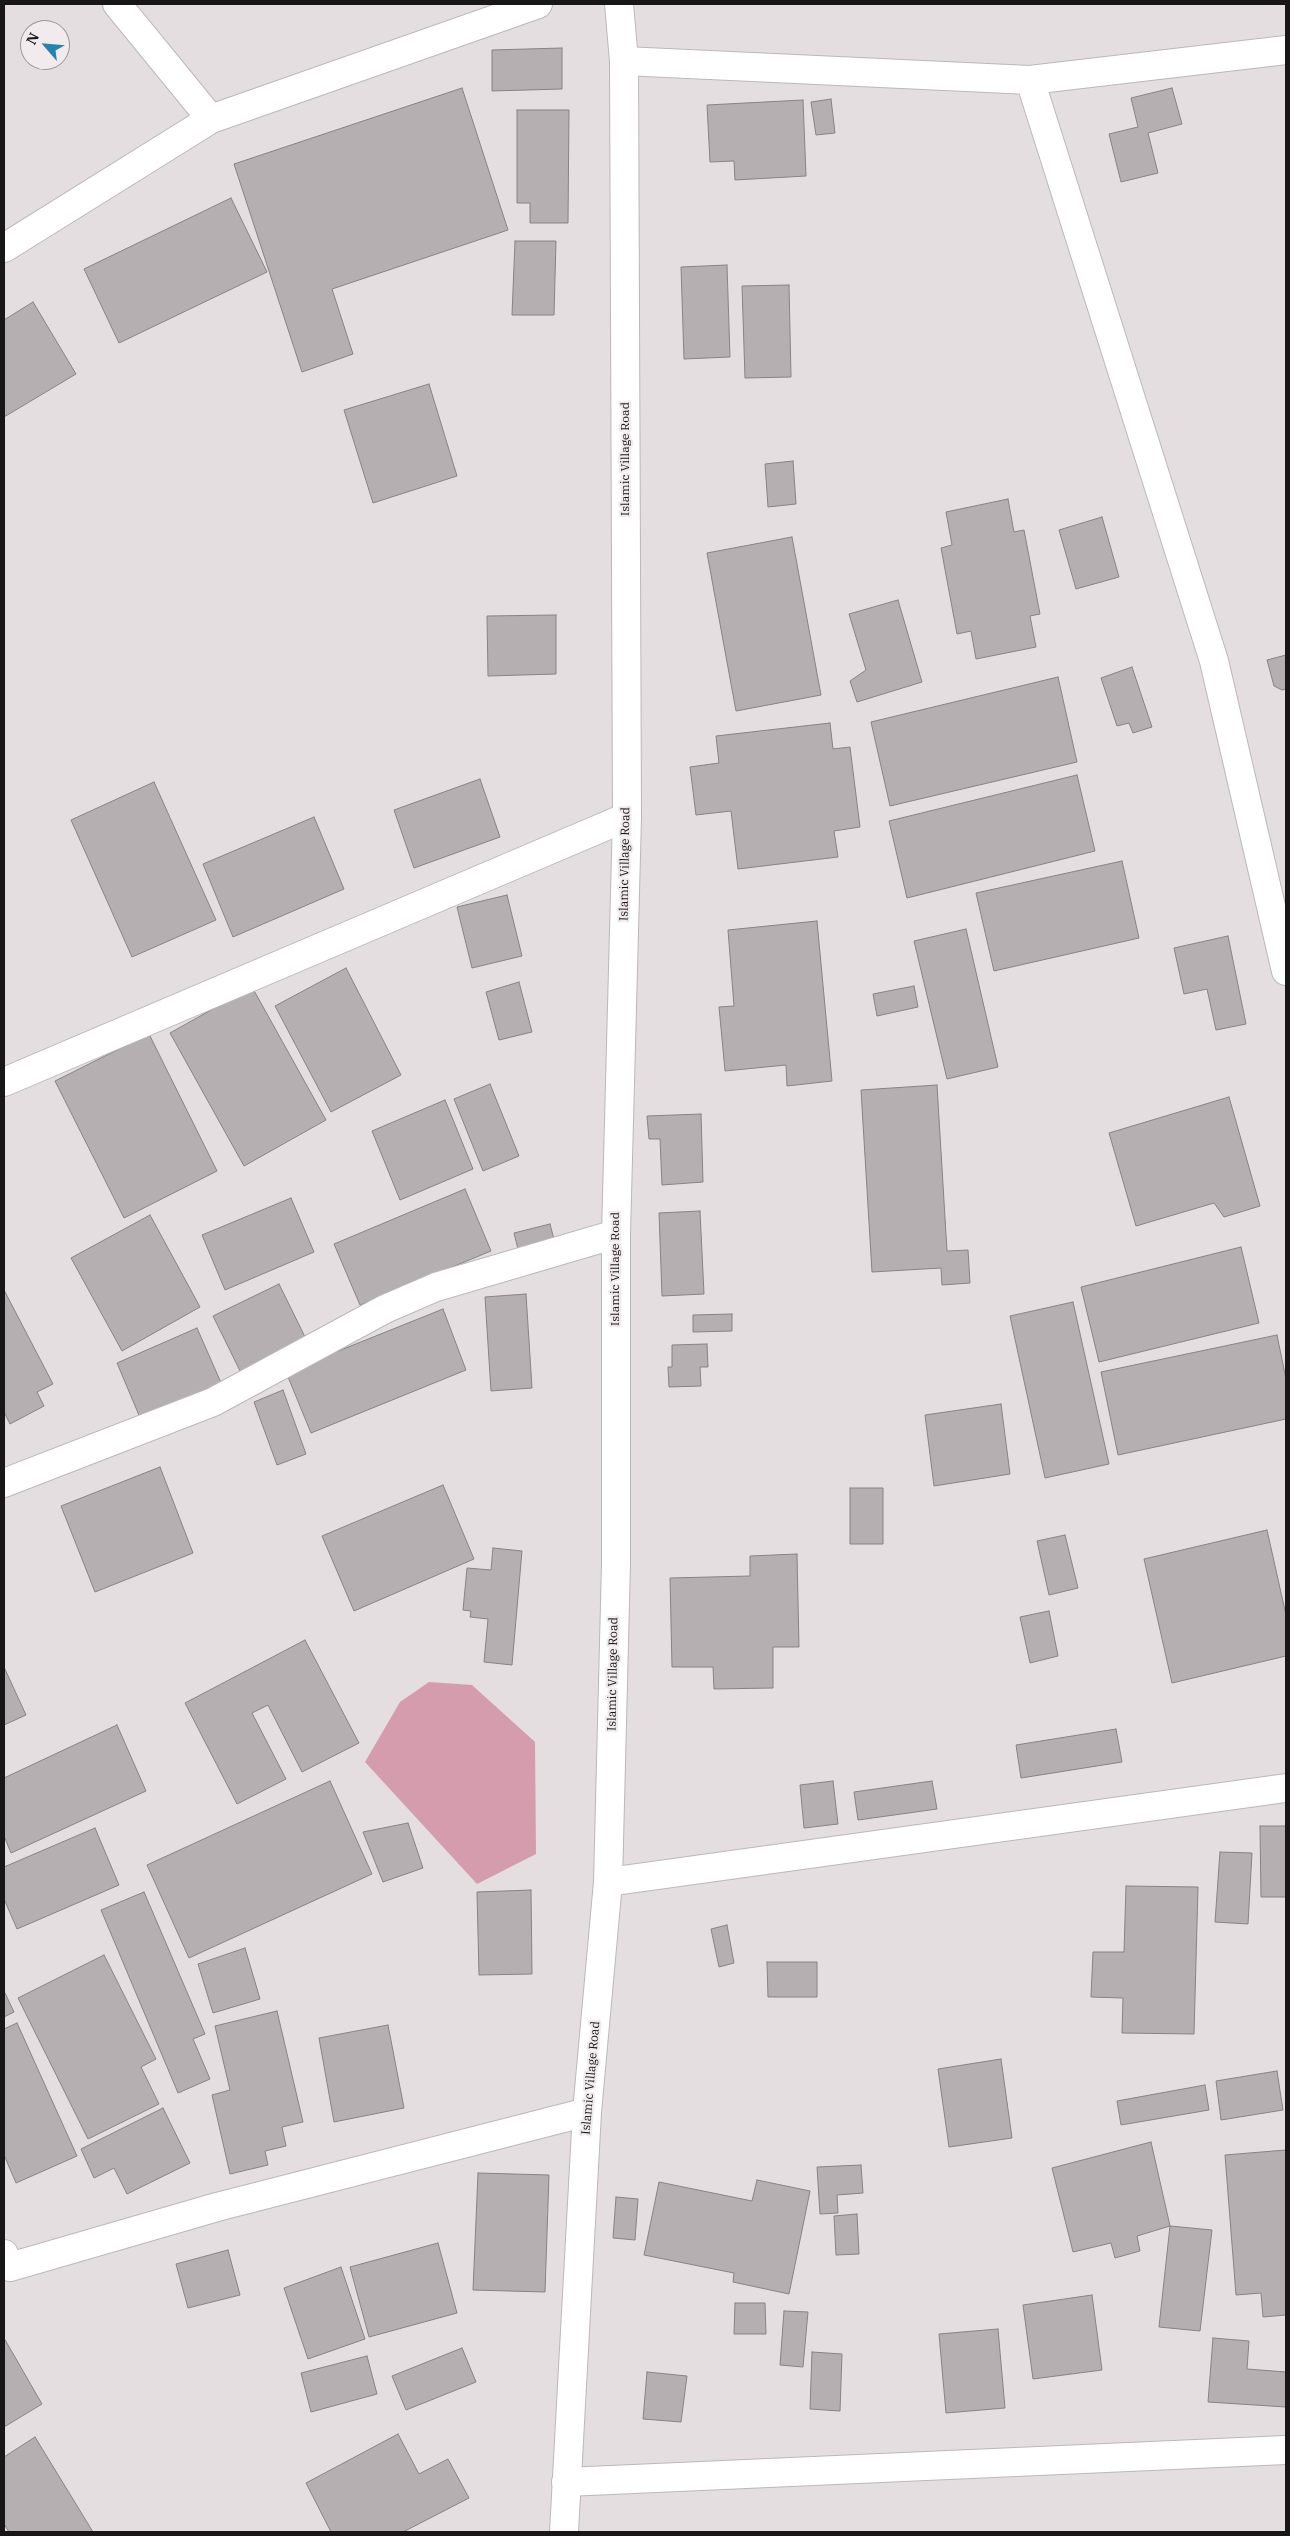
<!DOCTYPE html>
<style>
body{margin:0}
#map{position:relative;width:1290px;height:2536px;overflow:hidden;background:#e5dee0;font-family:"IBM Plex Serif",serif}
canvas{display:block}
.frame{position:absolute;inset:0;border:5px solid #181617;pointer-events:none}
.north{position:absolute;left:20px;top:20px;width:50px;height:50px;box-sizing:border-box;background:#f2ebed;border:1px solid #9b9697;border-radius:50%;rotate:297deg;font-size:14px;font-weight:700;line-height:20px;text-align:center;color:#181617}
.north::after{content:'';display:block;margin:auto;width:18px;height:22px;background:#2683b0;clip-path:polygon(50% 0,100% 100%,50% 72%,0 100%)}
</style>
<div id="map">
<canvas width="1290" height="2536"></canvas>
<div class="frame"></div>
<div class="north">N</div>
</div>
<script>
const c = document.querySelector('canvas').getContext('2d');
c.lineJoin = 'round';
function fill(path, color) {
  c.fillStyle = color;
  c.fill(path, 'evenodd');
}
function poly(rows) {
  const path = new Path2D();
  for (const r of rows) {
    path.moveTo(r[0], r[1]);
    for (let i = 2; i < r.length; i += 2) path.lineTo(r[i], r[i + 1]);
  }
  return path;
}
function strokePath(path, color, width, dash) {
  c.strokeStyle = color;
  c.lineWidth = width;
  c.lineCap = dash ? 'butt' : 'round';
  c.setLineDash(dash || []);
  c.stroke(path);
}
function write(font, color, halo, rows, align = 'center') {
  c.font = font + ' "IBM Plex Serif",serif';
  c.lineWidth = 4.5;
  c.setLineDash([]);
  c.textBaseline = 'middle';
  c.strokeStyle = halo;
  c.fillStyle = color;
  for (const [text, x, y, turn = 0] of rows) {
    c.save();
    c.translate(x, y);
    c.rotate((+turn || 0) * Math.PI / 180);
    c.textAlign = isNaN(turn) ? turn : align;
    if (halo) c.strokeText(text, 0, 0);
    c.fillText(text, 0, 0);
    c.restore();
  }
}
fill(poly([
 [429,1682,472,1685,535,1742,536,1854,477,1884,365,1762,400,1702]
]), '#d49cac');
const building = poly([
 [562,48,562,89,492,91,492,50,562,48],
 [462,88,508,230,332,289,353,354,302,372,234,164,462,88],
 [1172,88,1182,124,1148,133,1158,173,1121,182,1109,134,1138,127,1131,98,1172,88],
 [831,99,835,133,816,135,811,102,831,99],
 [803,100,806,176,735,180,734,161,710,162,707,105,803,100],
 [517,110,569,110,568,223,530,223,530,203,517,203,517,110],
 [231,198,267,272,119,343,84,269,231,198],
 [515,241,556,241,554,315,512,315,515,241],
 [727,265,730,357,684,359,681,267,727,265],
 [789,285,791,377,745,378,742,286,789,285],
 [33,302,76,374,4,417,4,320,33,302],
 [429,384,457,476,373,503,344,410,429,384],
 [793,461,796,504,768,507,765,464,793,461],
 [1008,499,1014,532,1024,530,1040,614,1030,616,1036,647,976,659,971,631,957,634,941,548,952,545,946,512,1008,499],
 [1102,517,1119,577,1076,589,1059,530,1102,517],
 [792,537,821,695,736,711,707,553,792,537],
 [898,600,922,682,857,702,850,681,866,670,849,614,898,600],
 [556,615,556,674,488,676,487,616,556,615],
 [1286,655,1286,689,1282,690,1274,686,1267,660,1286,655],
 [1132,667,1152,727,1133,733,1129,723,1117,726,1101,678,1132,667],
 [1058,677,1077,762,890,806,871,722,1058,677],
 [830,723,833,749,850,747,860,827,834,831,838,857,738,869,731,811,696,815,690,767,719,763,716,736,830,723],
 [1077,775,1095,851,907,898,889,821,1077,775],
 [480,779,500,837,414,868,394,810,480,779],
 [154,782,216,920,132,957,71,820,154,782],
 [314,817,344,889,233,937,203,864,314,817],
 [1122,861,1139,938,994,971,976,893,1122,861],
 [507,895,522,956,472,968,457,907,507,895],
 [817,921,832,1081,787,1086,786,1065,725,1071,719,1007,734,1006,728,930,817,921],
 [966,929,998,1067,947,1079,914,941,966,929],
 [1228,936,1246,1024,1216,1030,1207,989,1184,994,1174,948,1228,936],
 [346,968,401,1075,331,1112,275,1006,346,968],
 [519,982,532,1032,499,1040,486,992,519,982],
 [914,986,918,1007,877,1016,873,994,914,986],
 [252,987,326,1120,244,1166,170,1033,252,987],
 [149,1034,217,1171,124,1218,55,1081,149,1034],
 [490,1084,519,1156,483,1171,454,1099,490,1084],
 [937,1085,947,1251,968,1250,970,1283,942,1285,941,1268,872,1272,861,1090,937,1085],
 [1229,1097,1260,1206,1224,1217,1214,1203,1136,1226,1109,1133,1229,1097],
 [445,1100,473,1169,400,1200,372,1131,445,1100],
 [701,1114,703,1182,662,1185,660,1139,649,1139,647,1116,701,1114],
 [465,1189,491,1251,360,1305,334,1244,465,1189],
 [291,1198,314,1252,225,1290,202,1235,291,1198],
 [700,1211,704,1294,662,1296,659,1213,700,1211],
 [150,1215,200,1307,122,1351,71,1258,150,1215],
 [550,1224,557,1251,521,1261,514,1233,550,1224],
 [1241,1247,1259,1323,1099,1362,1081,1287,1241,1247],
 [279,1284,310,1347,244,1379,213,1316,279,1284],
 [4,1290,53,1384,37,1392,44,1406,10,1424,4,1412,4,1290],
 [526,1294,532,1388,491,1391,485,1297,526,1294],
 [1073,1302,1109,1464,1045,1478,1010,1316,1073,1302],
 [443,1309,466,1370,311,1433,286,1372,443,1309],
 [732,1314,732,1331,693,1332,693,1315,732,1314],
 [197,1328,222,1385,141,1420,117,1363,197,1328],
 [1277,1335,1286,1379,1286,1419,1118,1455,1101,1372,1277,1335],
 [707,1344,708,1367,700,1367,701,1386,669,1387,668,1367,672,1367,672,1345,707,1344],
 [283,1390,306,1454,277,1465,254,1402,283,1390],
 [1001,1404,1010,1474,934,1486,925,1415,1001,1404],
 [160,1467,193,1553,95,1592,61,1506,160,1467],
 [443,1485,474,1559,354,1611,322,1536,443,1485],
 [850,1488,883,1488,883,1544,850,1544,850,1488],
 [1267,1530,1286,1615,1286,1656,1172,1683,1144,1559,1267,1530],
 [1065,1535,1078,1588,1049,1595,1037,1541,1065,1535],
 [493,1548,522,1551,512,1665,484,1662,488,1619,470,1617,471,1611,463,1610,467,1568,491,1570,493,1548],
 [797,1554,799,1647,773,1647,773,1688,714,1689,713,1667,672,1667,670,1578,750,1576,750,1556,797,1554],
 [1049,1611,1058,1656,1030,1663,1020,1617,1049,1611],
 [305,1640,359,1743,302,1772,268,1705,252,1713,286,1779,237,1804,185,1703,305,1640],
 [4,1667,26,1715,4,1725,4,1667],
 [117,1725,146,1791,11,1853,4,1836,4,1778,117,1725],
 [1116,1729,1122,1762,1021,1778,1016,1745,1116,1729],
 [330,1781,372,1874,189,1958,147,1865,330,1781],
 [833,1781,838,1824,804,1828,800,1785,833,1781],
 [932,1781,937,1809,858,1820,854,1792,932,1781],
 [408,1823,423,1868,383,1882,363,1832,408,1823],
 [1260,1826,1286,1826,1286,1897,1261,1897,1260,1826],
 [95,1828,119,1885,17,1929,4,1899,4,1867,95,1828],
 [1220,1852,1252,1853,1248,1924,1215,1922,1220,1852],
 [1126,1886,1198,1887,1194,2034,1122,2033,1123,1998,1091,1997,1093,1952,1124,1952,1126,1886],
 [531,1890,532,1974,479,1975,477,1892,531,1890],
 [144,1892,205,2034,193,2039,210,2079,178,2093,101,1910,144,1892],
 [727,1925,734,1963,719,1967,711,1929,727,1925],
 [245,1948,260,1999,213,2013,198,1964,245,1948],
 [104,1955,156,2059,141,2067,159,2104,88,2139,18,1998,104,1955],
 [767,1962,817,1962,817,1997,768,1997,767,1962],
 [4,1991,14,2012,4,2017,4,1991],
 [277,2011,303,2122,282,2127,286,2146,265,2151,268,2165,230,2174,212,2095,230,2090,215,2026,277,2011],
 [17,2023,77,2156,16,2183,4,2155,4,2029,17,2023],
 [388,2025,404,2108,334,2122,319,2038,388,2025],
 [1001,2059,1012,2138,949,2147,938,2069,1001,2059],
 [1277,2071,1283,2110,1221,2120,1216,2081,1277,2071],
 [1205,2085,1209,2110,1121,2125,1117,2101,1205,2085],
 [163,2108,190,2163,127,2194,114,2168,94,2178,81,2149,163,2108],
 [1151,2142,1170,2226,1137,2236,1140,2251,1115,2258,1111,2243,1073,2252,1052,2168,1151,2142],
 [1286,2150,1286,2315,1263,2317,1261,2293,1236,2295,1225,2155,1286,2150],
 [861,2165,863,2193,837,2195,838,2213,820,2214,817,2167,861,2165],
 [478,2173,549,2175,545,2292,473,2290,478,2173],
 [757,2180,810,2191,789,2294,733,2282,734,2273,644,2255,659,2182,752,2201,757,2180],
 [616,2197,638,2199,635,2240,613,2238,616,2197],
 [857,2214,859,2254,836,2255,834,2216,857,2214],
 [1170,2226,1212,2230,1200,2331,1159,2327,1170,2226],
 [438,2243,457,2313,369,2337,350,2267,438,2243],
 [228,2250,240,2295,188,2308,176,2264,228,2250],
 [341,2267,365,2339,308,2359,284,2288,341,2267],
 [1092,2295,1102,2370,1033,2379,1023,2305,1092,2295],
 [735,2303,765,2303,766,2334,734,2334,735,2303],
 [784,2311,808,2312,803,2367,780,2365,784,2311],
 [998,2329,1005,2408,946,2413,939,2334,998,2329],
 [4,2338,42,2404,4,2427,4,2338],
 [1213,2338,1249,2341,1247,2369,1286,2372,1286,2407,1208,2402,1213,2338],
 [462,2348,476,2382,406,2410,392,2376,462,2348],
 [812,2352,842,2354,840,2411,810,2409,812,2352],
 [367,2356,377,2394,311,2412,301,2373,367,2356],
 [647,2372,687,2376,681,2422,643,2419,647,2372],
 [398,2434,419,2474,448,2459,469,2498,403,2532,331,2532,306,2483,398,2434],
 [35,2437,93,2532,9,2532,4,2524,4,2457,35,2437]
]);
fill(building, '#b5afb1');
strokePath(building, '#888283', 1);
const minor = poly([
 [117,4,211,119],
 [624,61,1030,80,1286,50],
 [1030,80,1214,661,1286,971],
 [4,248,211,119,538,4],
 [4,1082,627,817],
 [4,1483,213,1402,385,1309,436,1287,616,1234],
 [608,1882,1286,1788],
 [4,2254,10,2267,217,2207,587,2112],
 [566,2482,1286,2450]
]);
const tertiary = poly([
 [564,2532,587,2112,608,1882,616,1563,616,1234,627,817,624,61,619,4]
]);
strokePath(minor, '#bdb7b9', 30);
strokePath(tertiary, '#bdb7b9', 30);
strokePath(minor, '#fff', 28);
strokePath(tertiary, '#fff', 28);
write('12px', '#181617', '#f2ebed', [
 ["Islamic Village Road",626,459,-90],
 ["Islamic Village Road",625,864,-89],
 ["Islamic Village Road",616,1269,-90],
 ["Islamic Village Road",613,1674,-89],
 ["Islamic Village Road",591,2078,-85]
]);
</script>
